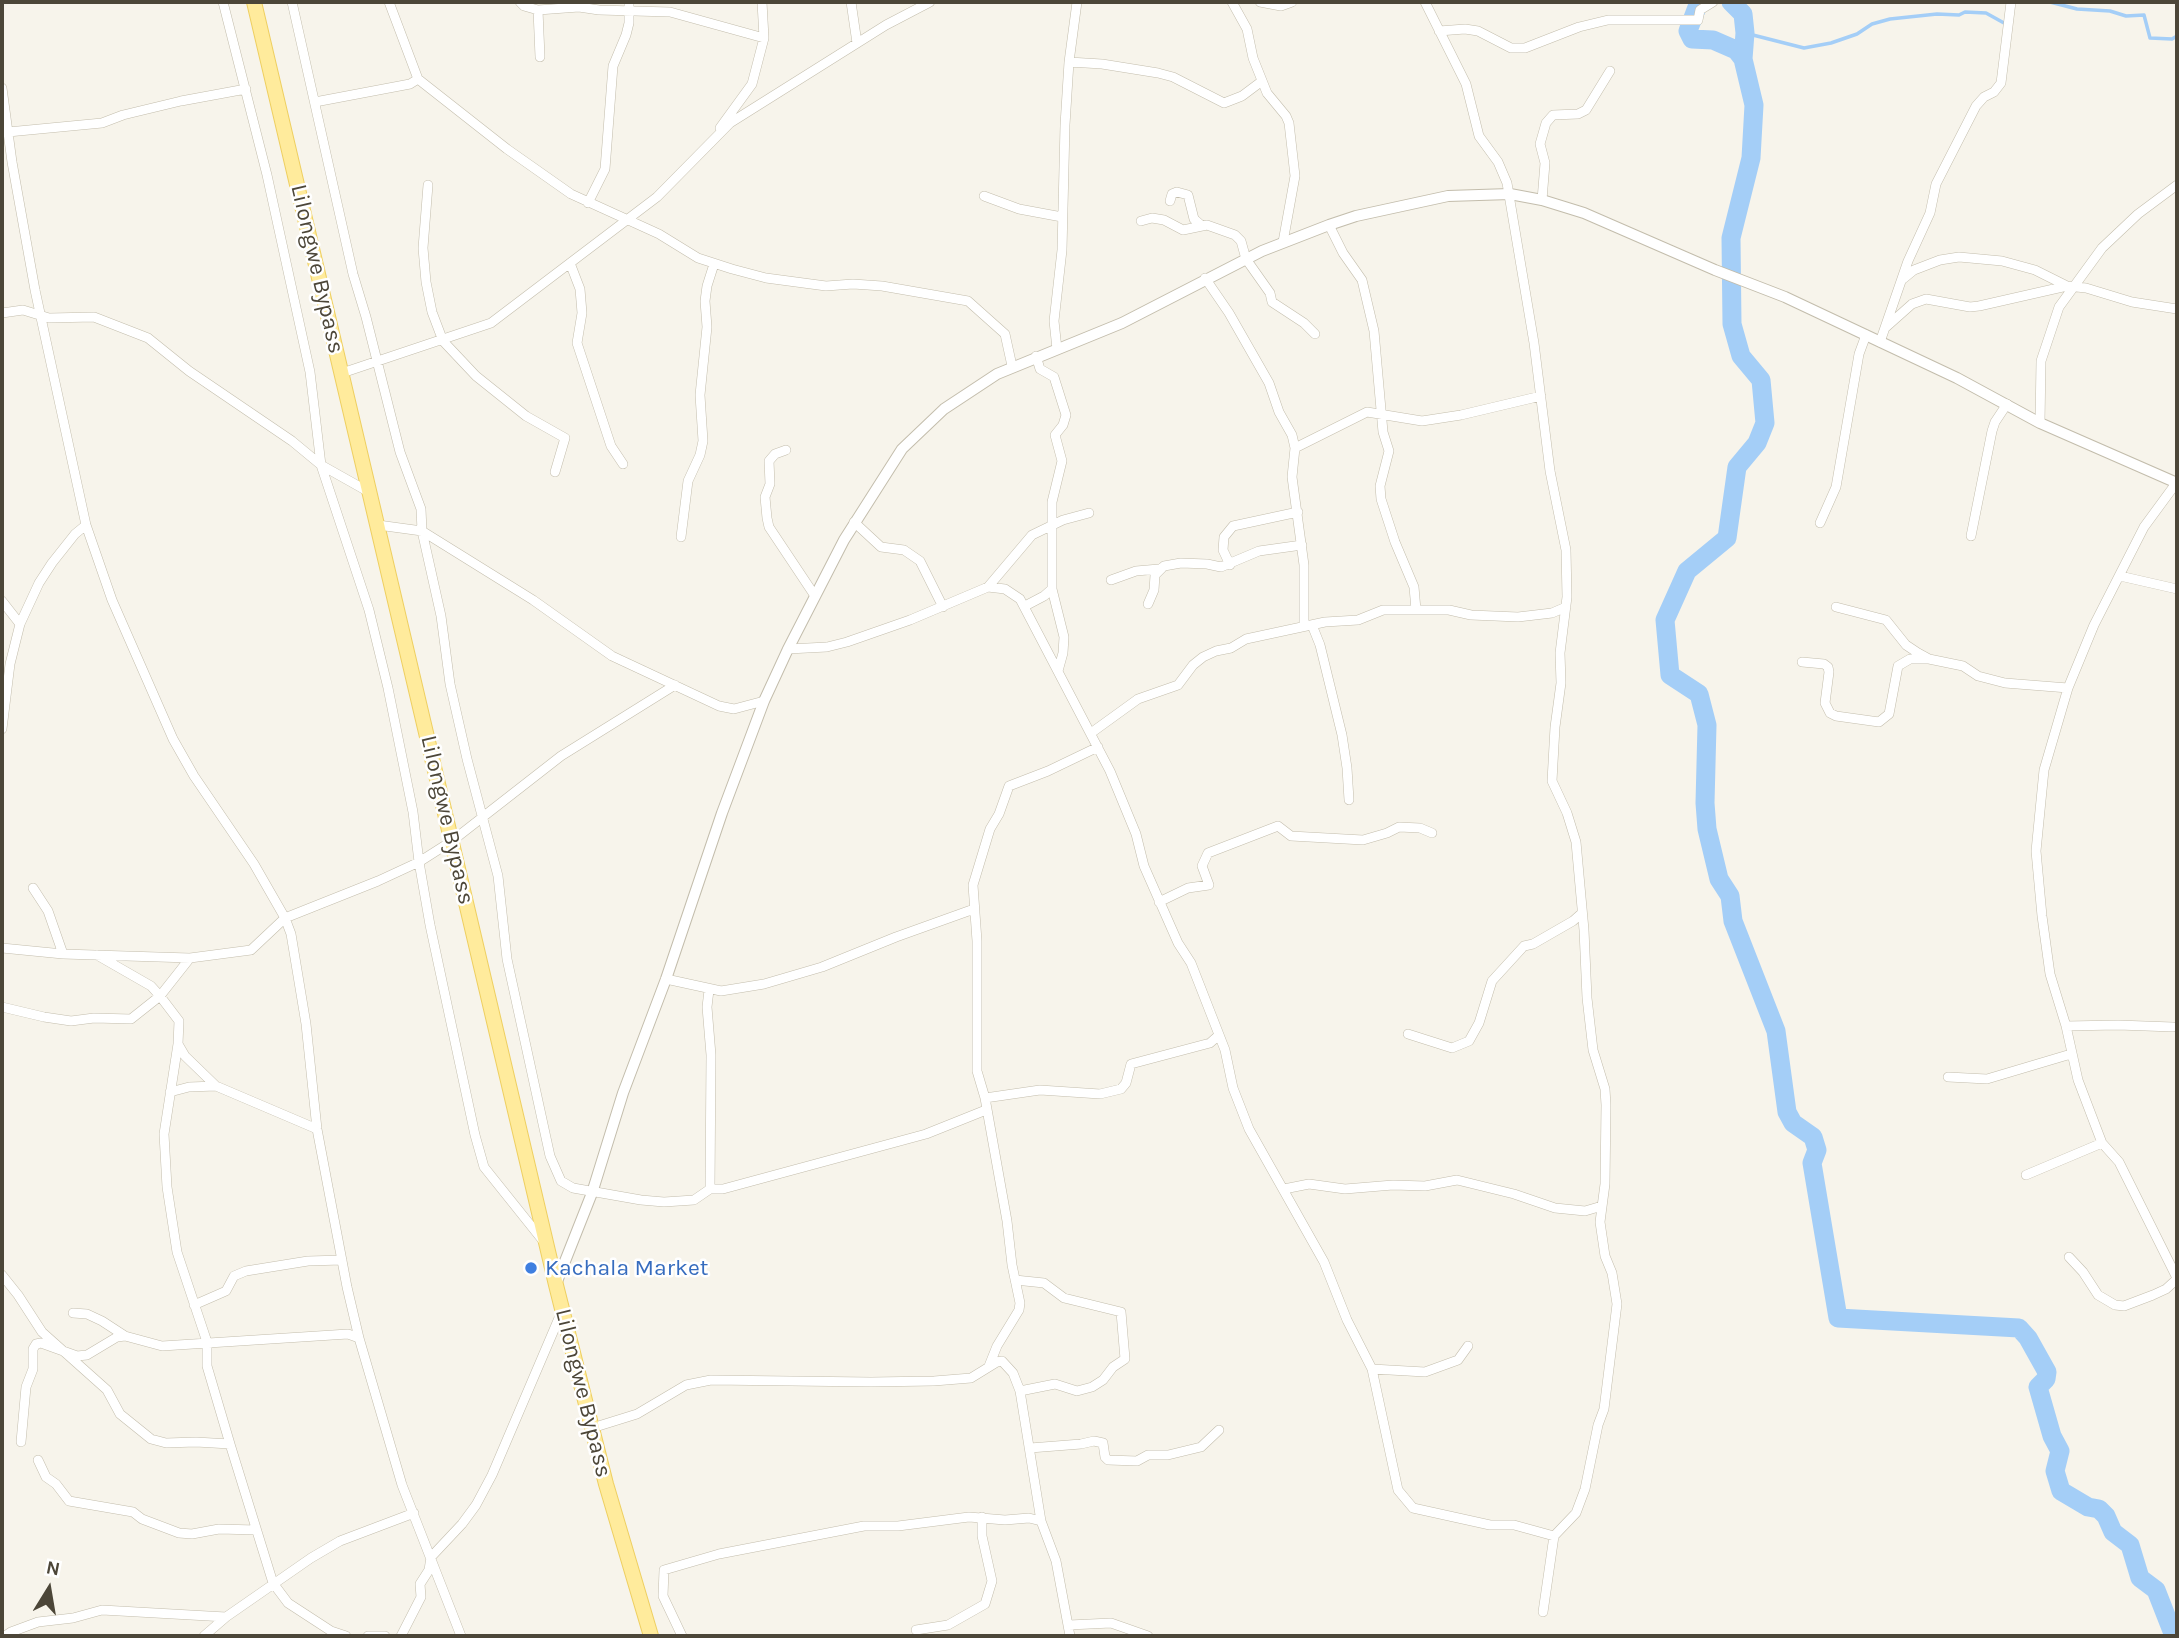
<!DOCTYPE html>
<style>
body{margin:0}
#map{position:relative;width:2179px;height:1638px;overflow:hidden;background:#f7f4eb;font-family:Karla,sans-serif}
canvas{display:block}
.frame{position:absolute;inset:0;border:4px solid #4c4638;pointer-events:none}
.north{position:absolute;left:14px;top:1554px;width:70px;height:70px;-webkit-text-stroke:5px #fff;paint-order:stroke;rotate:11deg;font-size:19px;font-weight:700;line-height:28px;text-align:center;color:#4c4638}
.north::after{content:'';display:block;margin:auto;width:24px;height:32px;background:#4c4638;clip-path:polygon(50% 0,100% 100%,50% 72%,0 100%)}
</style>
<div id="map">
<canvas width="2179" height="1638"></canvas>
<div class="frame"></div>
<div class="north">N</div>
</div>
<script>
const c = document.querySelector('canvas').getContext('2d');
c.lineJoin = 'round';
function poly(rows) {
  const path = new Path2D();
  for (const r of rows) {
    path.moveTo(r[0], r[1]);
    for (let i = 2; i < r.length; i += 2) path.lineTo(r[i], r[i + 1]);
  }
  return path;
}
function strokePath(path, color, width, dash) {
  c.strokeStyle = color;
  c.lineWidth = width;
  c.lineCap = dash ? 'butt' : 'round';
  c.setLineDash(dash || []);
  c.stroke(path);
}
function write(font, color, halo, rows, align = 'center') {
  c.font = font + ' Karla,sans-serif';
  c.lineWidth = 5;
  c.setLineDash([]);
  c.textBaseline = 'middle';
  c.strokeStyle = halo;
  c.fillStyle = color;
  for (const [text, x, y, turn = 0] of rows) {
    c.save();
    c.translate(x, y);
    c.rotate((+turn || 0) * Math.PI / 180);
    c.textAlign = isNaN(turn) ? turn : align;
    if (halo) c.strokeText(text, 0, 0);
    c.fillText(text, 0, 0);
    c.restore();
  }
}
strokePath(poly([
 [2050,2,2077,9,2110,11,2126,16,2144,15,2150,38,2172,39,2177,36],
 [1745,33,1804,48,1831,43,1857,34,1872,24,1890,19,1937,14,1959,15,1965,12,1986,13,2004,23]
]), '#a4cef7', 3.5);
strokePath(poly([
 [1699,2,1688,31,1692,39,1713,40,1736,50,1743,59],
 [1731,2,1743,14,1745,33,1743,59,1754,105,1751,158,1731,238,1732,324,1741,356,1761,380,1765,423,1757,443,1737,467,1727,538,1687,571,1665,620,1670,675,1699,694,1707,725,1705,803,1707,829,1719,879,1730,896,1733,921,1776,1031,1787,1112,1793,1123,1813,1137,1817,1150,1812,1163,1838,1318,2019,1328,2028,1338,2047,1372,2046,1379,2038,1387,2052,1436,2060,1451,2055,1471,2061,1491,2088,1507,2099,1509,2106,1516,2113,1532,2130,1545,2140,1578,2156,1590,2174,1636]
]), '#a4cef7', 19);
const minor = poly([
 [223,2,267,175,310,372,321,465,369,610,388,688,413,812,419,862,430,925,475,1135,484,1167,544,1242],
 [292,2,353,274,366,317,400,452,421,509,422,531,441,616,450,684,467,759,498,876,507,959,550,1156,561,1181,573,1188,641,1200,664,1202,694,1200,710,1189,723,1189,926,1134,986,1110],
 [389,2,418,79,507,149,571,194,659,234,698,258,732,269,766,278,826,286,853,284,882,286,968,301,1005,334,1012,366],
 [520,2,524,6,538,10,579,7],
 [572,2,579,7,599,10,670,12,764,38],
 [851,2,857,43],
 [1232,2,1247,29,1253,58,1267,93,1286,116,1289,123,1295,176,1283,242],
 [1260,2,1281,6,1292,2],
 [538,10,540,57],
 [1439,31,1465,29,1478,31,1511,48,1525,48,1579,27,1608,20,1698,20,1700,10,1713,2],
 [1069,62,1102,64,1158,73,1173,77,1224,103,1242,96,1262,81],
 [2,88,12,162,35,290,86,525,112,600,173,739,194,776,254,864,285,918,291,934,306,1024,317,1129,347,1287,359,1338,402,1485,461,1636],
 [315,102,410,84,418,79],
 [720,128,752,84,764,38,762,2],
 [8,132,102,123,123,115,181,101,246,89],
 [428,185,423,248,426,282,432,312,443,341,476,376,526,416,565,438,555,472],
 [984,196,1019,209,1062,217],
 [1542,200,1545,163,1540,144,1546,123,1553,115,1578,114,1586,110,1610,71],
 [1170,201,1172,194,1177,192,1188,195,1194,219,1202,226],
 [588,203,605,169,613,66,626,35,629,23,629,2],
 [1141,221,1152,218,1164,220,1183,230,1207,225,1235,235,1241,241,1246,259,1270,293,1272,302,1304,323,1315,334],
 [1329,225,1343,253,1362,280,1374,331,1383,432,1389,451,1380,486,1381,499,1395,542,1414,587,1416,610],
 [570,263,580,289,582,313,577,343,611,446,623,464],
 [1205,278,1229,313,1269,383,1279,412,1292,435,1295,448,1292,477,1304,565,1304,626],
 [1903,279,1914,270,1940,260,1959,257,2002,261,2035,270,2067,286,2086,288,2132,302,2177,309],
 [2,313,23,310,49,318,94,317,148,338,189,371,292,441,321,465,369,492],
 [1885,328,1912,304,1926,299,1970,307,1979,306,2067,286],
 [1880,342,1908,261,1930,213,1936,184,1976,106,1984,97,1994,92,2001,83,2011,2],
 [1057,349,1054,321,1062,250,1065,125,1069,62,1077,2],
 [1036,356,1040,369,1054,377,1066,415,1063,425,1055,435,1062,461,1052,502,1052,589,1064,637,1063,653,1058,671],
 [342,373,491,323,657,197,730,123,886,25,930,2],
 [2040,423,2041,361,2059,307,2102,248,2138,214,2177,185],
 [1295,448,1367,412,1422,421,1461,415,1541,396],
 [786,450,775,454,769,461,770,484,765,497,767,518,769,527,815,596],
 [2177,482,2144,527,2094,625,2068,688,2044,770,2036,851,2042,916,2050,974,2066,1026,2078,1080,2102,1143,2119,1162,2177,1278],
 [854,522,881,547,904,550,920,561,943,607],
 [1820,523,1836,487,1859,354,1866,335],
 [378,525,422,531,533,600,612,656,719,706,734,709,764,701],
 [1971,536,1992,431,1995,422,2007,404],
 [681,537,688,481,700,455,703,441,700,395,707,327,705,301,707,286,714,264],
 [1230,565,1223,550,1224,537,1233,526,1298,512],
 [2120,576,2177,589],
 [1111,580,1136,571,1159,569],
 [988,587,1032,535,1063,520,1089,513],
 [2,601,20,624],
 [1148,604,1154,590,1155,575,1164,566,1181,563,1207,564,1221,567,1259,551,1302,545],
 [1025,606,1044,596,1052,589],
 [1836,607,1886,620,1906,645,1918,653,1929,659,1963,666,1978,676,2005,683,2068,688],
 [1312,625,1320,645,1342,735,1347,768,1349,800],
 [788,649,827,647,847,642,910,620,988,587,1005,589,1020,599,1110,771,1136,834,1144,866,1178,943,1191,963,1225,1050,1233,1088,1249,1129,1324,1262,1347,1320,1372,1369,1398,1490,1413,1508,1490,1525,1514,1525,1554,1536,1576,1513,1585,1489,1598,1425,1604,1409,1617,1304,1612,1273,1605,1256,1600,1222,1605,1184,1606,1105,1605,1089,1593,1050,1587,998,1584,930,1576,842,1567,813,1552,781,1555,727,1561,683,1560,653,1567,597,1566,550,1550,471,1534,343,1507,183,1498,162,1479,136,1466,84,1425,2],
 [1802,662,1824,664,1828,667,1829,672,1825,703,1830,713,1836,716,1879,722,1889,714,1898,666,1910,659,1927,659],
 [2,729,10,664,20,624,39,583,52,563,75,534,86,525],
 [1091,733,1138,699,1178,685,1193,665,1203,657,1216,651,1231,648,1246,639,1325,622,1358,620,1383,610,1449,610,1471,615,1518,617,1552,613,1566,607],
 [33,888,48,911,63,954],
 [1159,902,1188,888,1209,885,1202,866,1208,853,1278,826,1291,836,1363,840,1387,833,1399,827,1420,828,1432,833],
 [2,948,63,954,190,958,251,950,285,918,378,881,419,862,452,841,561,756,675,685],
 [97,955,151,986,160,996,179,1021,178,1044,185,1056,216,1086],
 [666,979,721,991,764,984,822,967,896,937,974,909],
 [709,990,707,1007,711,1055,710,1189],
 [2,1007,44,1017,71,1021,94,1018,131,1019,160,996,190,958],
 [2066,1026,2118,1025,2173,1027],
 [1408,1034,1452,1048,1469,1041,1479,1023,1492,981,1524,946,1533,944,1573,921,1582,913],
 [178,1044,164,1134,167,1187,177,1252,207,1342,207,1366,230,1444],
 [1948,1077,1987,1079,2071,1054],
 [170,1092,189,1087,216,1086,317,1129],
 [985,1098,1040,1090,1100,1094,1121,1089,1126,1083,1131,1064,1210,1043,1219,1035],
 [2026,1175,2102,1143],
 [1284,1189,1309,1184,1345,1189,1393,1185,1425,1186,1457,1180,1514,1194,1555,1208,1585,1211,1602,1206],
 [2069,1257,2083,1272,2098,1295,2115,1305,2124,1306,2153,1295,2166,1289,2177,1279],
 [2,1275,18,1295,42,1332,107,1390,120,1414,151,1439,166,1443,196,1442,230,1444,273,1583,288,1603,331,1631,346,1636],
 [1015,1280,1044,1283,1064,1298,1121,1312,1125,1359,1113,1367,1103,1380,1092,1387,1077,1391,1055,1384,1020,1391],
 [194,1305,226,1291,234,1276,246,1271,308,1261,342,1260],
 [73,1313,87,1314,102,1321,125,1336],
 [989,1366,997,1346,1019,1310,1020,1303,1012,1265,1007,1221,985,1098,977,1071,977,941,973,885,990,829,999,814,1009,786,1048,771,1098,747],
 [1372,1369,1425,1372,1458,1360,1468,1346],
 [592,1428,637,1414,686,1385,711,1380,871,1382,934,1381,971,1378,997,1362,1002,1361,1013,1373,1020,1391,1041,1521,1056,1561,1070,1636],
 [21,1442,26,1387,33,1369,33,1349,36,1344,41,1343,77,1356,87,1355,117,1337,125,1336,162,1346,348,1334,359,1338],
 [1030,1448,1081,1444,1094,1441,1103,1443,1105,1457,1108,1460,1137,1461,1148,1455,1168,1455,1201,1447,1219,1430],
 [38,1460,46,1477,56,1484,69,1501,133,1512,142,1519,179,1533,192,1534,219,1529,256,1530],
 [1543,1612,1554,1536],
 [1069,1625,1111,1623,1148,1636],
 [916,1630,948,1625,985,1604,992,1581,982,1536,982,1517],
 [5,1636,11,1632,38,1622,73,1618,102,1610,226,1617],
 [204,1636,226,1617,311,1558,340,1541,414,1513],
 [368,1636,385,1636],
 [401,1636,421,1597,420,1584,429,1570,431,1557,462,1524,476,1505,492,1475,562,1311],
 [682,1636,663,1596,664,1570,719,1554,864,1526,898,1526,969,1517,1005,1520,1029,1518,1041,1521]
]);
const tertiary = poly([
 [556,1284,592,1193,623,1093,666,979,722,813,764,701,788,649,844,540,902,449,944,409,997,374,1122,323,1262,251,1329,225,1356,216,1448,196,1510,194,1542,200,1584,213,1715,270,1785,297,1957,378,2040,423,2177,483]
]);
const primary = poly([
 [254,2,556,1285,606,1484,651,1636]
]);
strokePath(minor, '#c3bdac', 10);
strokePath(tertiary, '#c3bdac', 12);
strokePath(primary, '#eecf61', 16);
strokePath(minor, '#fff', 9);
strokePath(tertiary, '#fff', 10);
strokePath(primary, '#ffeb9c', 14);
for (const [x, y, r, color] of [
 [531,1268,7,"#3f7fe0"]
]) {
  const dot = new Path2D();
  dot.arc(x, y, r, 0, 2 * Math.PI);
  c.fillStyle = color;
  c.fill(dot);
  strokePath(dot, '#fff', 2.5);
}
write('23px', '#4c4638', '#fff', [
 ["Lilongwe Bypass",317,269,77],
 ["Lilongwe Bypass",447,820,77],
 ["Lilongwe Bypass",583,1393,76]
]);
write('23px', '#366cbe', '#fff', [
 ["Kachala Market",545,1268]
], 'left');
</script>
